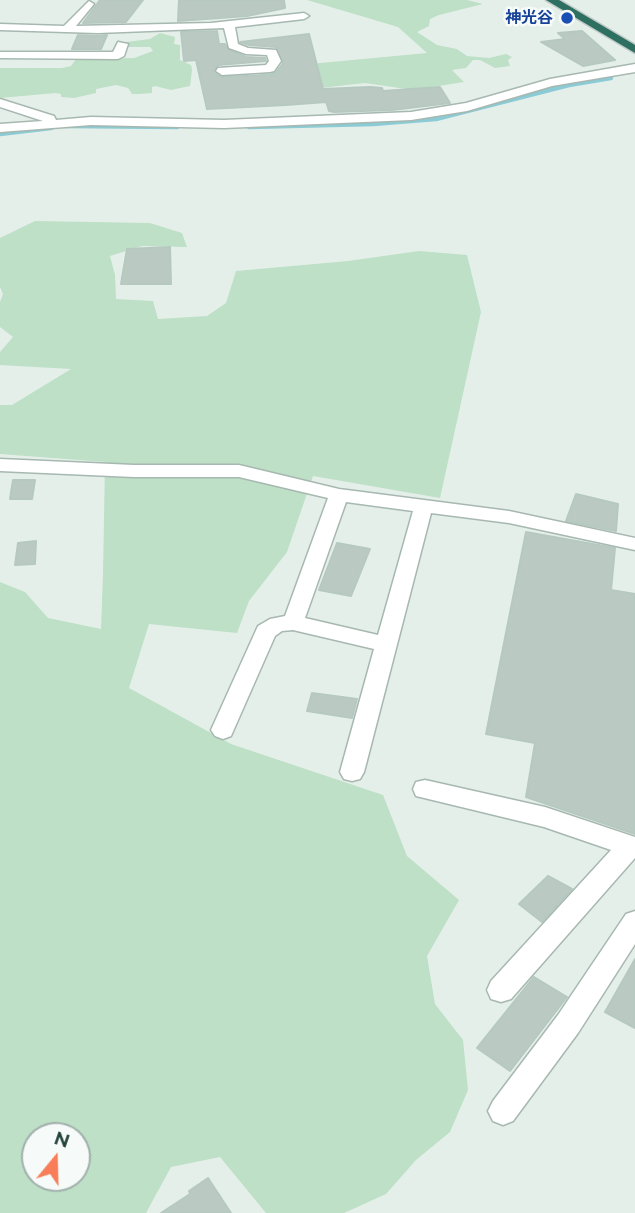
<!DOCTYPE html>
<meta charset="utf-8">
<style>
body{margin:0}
#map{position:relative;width:635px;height:1213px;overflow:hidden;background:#e5efea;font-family:Raleway,sans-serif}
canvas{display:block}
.north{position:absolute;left:21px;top:1122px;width:70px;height:70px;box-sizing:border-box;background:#f6faf8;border:2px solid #a1b0ac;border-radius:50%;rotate:19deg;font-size:19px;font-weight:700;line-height:28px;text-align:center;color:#224239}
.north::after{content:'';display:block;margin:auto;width:24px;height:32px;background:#f87d59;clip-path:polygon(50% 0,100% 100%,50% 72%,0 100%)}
</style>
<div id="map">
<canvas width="635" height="1213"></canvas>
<div class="north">N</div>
</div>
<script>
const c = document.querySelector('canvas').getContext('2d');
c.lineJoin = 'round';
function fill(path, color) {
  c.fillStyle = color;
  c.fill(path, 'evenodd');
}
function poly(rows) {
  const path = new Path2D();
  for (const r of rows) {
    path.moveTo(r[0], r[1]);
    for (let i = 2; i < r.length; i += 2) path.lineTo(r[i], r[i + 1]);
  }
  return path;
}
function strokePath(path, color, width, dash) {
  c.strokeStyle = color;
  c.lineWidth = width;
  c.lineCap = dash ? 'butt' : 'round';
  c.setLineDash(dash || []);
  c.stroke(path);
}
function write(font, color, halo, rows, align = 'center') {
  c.font = font + ' Raleway,"Noto Sans JP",sans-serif';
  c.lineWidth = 5;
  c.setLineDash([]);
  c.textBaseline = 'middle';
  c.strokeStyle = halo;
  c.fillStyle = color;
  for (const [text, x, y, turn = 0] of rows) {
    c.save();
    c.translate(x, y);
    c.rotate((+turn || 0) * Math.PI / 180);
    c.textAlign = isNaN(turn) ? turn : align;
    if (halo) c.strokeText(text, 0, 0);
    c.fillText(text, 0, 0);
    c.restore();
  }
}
fill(poly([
 [307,0,467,0,483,4,439,15,430,19,429,26,417,32,437,45,457,49,467,56,489,58,506,54,512,57,508,60,510,66,495,68,480,60,473,60,466,68,452,70,464,82,413,90,365,83,293,91,256,80,261,72,278,67,427,53,398,27],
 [160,33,175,37,174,44,180,45,180,60,191,65,192,70,190,86,171,90,155,86,152,87,152,93,139,94,132,94,128,88,116,85,96,89,96,93,74,98,61,97,61,94,56,93,0,98,0,68,62,68,71,66,76,59,134,58,153,51,150,47,128,47,126,42,150,39],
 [35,221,150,223,182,233,187,247,142,246,110,256,115,275,116,299,153,301,158,319,207,316,226,303,236,271,348,261,419,251,467,255,481,312,440,498,313,476,287,552,249,601,237,633,149,624,129,688,231,744,383,795,407,856,459,900,427,956,435,1004,463,1040,468,1090,450,1132,416,1160,386,1194,344,1213,266,1213,220,1157,171,1167,146,1213,0,1213,0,582,25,592,48,618,101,629,103,573,105,462,0,454,0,405,12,405,71,369,0,365,0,352,13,337,0,327,0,302,3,294,0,287,0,238],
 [35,1136,77,1136,77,1178,35,1178]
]), '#bde0c6');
strokePath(poly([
 [67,126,177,127],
 [249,127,373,124,436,119,569,85,611,78,605,71],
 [0,134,51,128]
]), '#8bcbd5', 4.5);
const building = poly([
 [100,0,143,0,126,22,83,23,100,0],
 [179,0,284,0,285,8,247,16,178,21,179,0],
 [217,31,219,44,225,44,228,50,246,57,265,58,266,61,218,65,213,72,221,77,271,75,276,73,283,63,276,47,249,45,240,42,309,34,323,89,370,87,382,88,383,91,440,87,450,103,392,110,334,112,329,111,325,98,326,102,286,105,207,109,196,60,184,61,181,32,217,31],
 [582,31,615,60,583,66,541,42,565,39,558,33,582,31],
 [78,35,98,36,107,35,101,49,72,49,78,35],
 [170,247,171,284,121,284,127,249,170,247],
 [13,480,35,480,32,499,10,499,13,480],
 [576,494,618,504,616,531,566,521,576,494],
 [526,532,615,548,611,590,635,594,635,834,526,797,535,743,486,734,526,532],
 [36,541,35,564,15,565,18,543,36,541],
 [337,543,370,549,351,596,319,590,337,543],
 [312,693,357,699,352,718,307,711,312,693],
 [548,876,572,889,542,922,519,904,548,876],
 [635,959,635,1028,605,1012,635,959],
 [534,977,567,997,510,1071,477,1048,534,977],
 [208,1178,231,1213,161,1213,190,1194,189,1191,208,1178]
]);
fill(building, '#bacac3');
strokePath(building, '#b6c9c1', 2);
const minor = poly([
 [89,1,94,4,76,26,211,23,304,13,309,16,304,19,235,27,238,44,248,48,276,50,281,61,274,71,270,72,222,75,216,71,218,68,266,65,269,61,267,55,246,54,229,48,224,28,98,33,0,30,0,24,64,26,89,1],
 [118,42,128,44,124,56,118,59,0,58,0,52,113,52,118,42],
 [635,64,635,72,552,86,467,111,411,120,224,128,91,125,0,132,0,124,43,121,0,107,0,99,54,116,56,120,91,117,224,120,411,112,466,103,550,79,635,64],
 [0,459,134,465,239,465,339,489,509,511,635,538,635,550,509,523,431,513,364,772,360,779,352,781,344,779,340,772,374,649,293,630,282,631,275,636,231,736,223,739,215,736,211,730,258,626,270,619,285,616,328,498,239,477,134,477,0,471,0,459],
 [346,502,413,511,378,635,305,618,346,502],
 [425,780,545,807,635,837,635,858,511,999,501,1002,491,999,487,990,491,981,611,850,544,827,416,796,413,789,416,782,425,780],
 [635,911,635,944,578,1033,513,1121,503,1125,493,1121,488,1111,493,1101,558,1015,626,914,635,911]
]);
const highway = poly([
 [546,0,559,0,635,45,635,53,546,0]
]);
strokePath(minor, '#a7b8b1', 3);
strokePath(highway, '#c1cac8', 3);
fill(minor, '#fff');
fill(highway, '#2d6f60');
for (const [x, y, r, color] of [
 [567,18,7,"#1a4fb4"]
]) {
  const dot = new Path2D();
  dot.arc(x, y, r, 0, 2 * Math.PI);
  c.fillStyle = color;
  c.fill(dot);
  strokePath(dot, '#f6faf8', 2.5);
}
write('bold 16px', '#164399', '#f6faf8', [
 ["神光谷",553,18]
], 'right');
</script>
